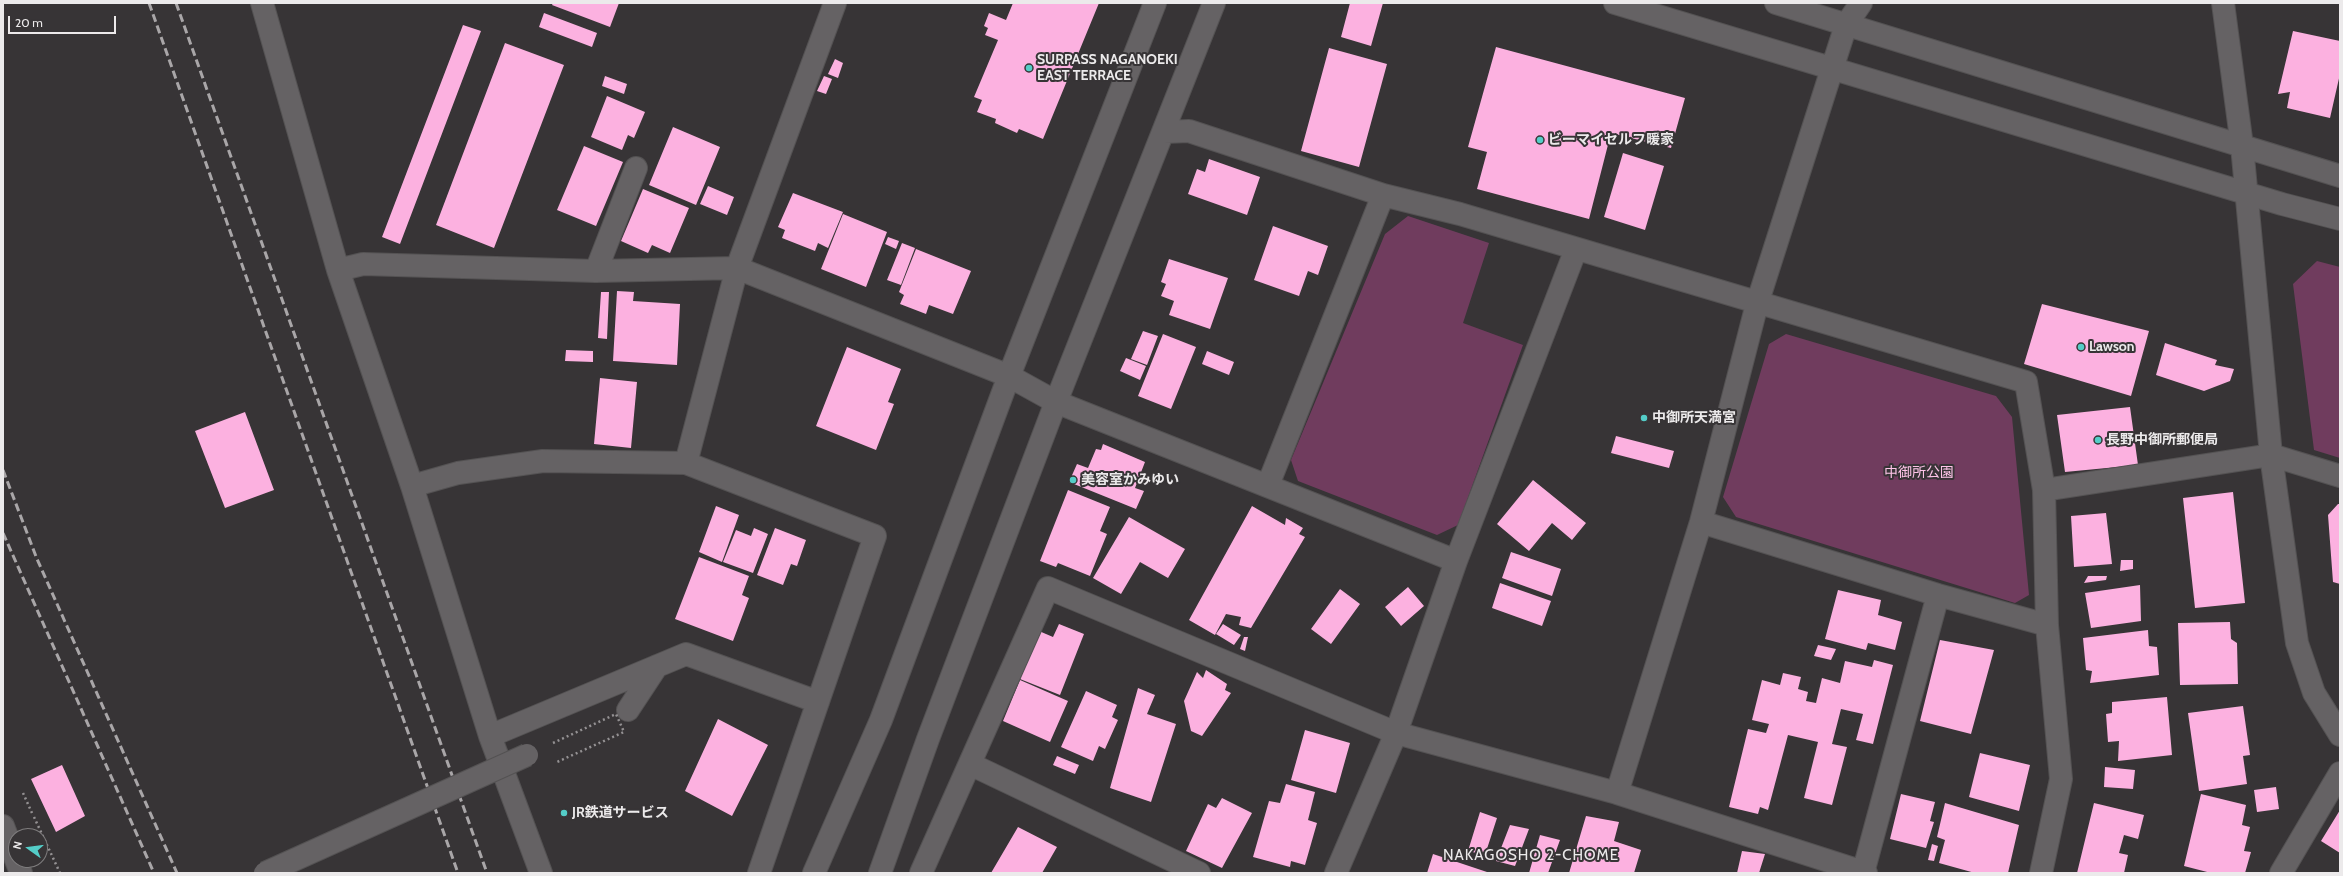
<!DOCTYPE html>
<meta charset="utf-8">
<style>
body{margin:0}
#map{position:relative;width:2343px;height:876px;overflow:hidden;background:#373436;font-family:Cabin,sans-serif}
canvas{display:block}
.frame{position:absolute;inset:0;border:4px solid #eceaeb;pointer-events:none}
.north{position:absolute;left:8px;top:828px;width:40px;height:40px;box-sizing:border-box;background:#373436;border:1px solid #7f7d7e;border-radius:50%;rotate:284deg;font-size:11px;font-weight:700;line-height:16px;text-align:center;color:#eceaeb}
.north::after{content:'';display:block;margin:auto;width:14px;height:18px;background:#54cdc8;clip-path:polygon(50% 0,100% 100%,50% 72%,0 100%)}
.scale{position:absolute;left:8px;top:16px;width:108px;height:18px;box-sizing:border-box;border:2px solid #eceaeb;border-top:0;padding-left:5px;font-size:12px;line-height:14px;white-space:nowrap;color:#eceaeb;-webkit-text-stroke:3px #373436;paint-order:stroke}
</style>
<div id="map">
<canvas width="2343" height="876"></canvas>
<div class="frame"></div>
<div class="north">N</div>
<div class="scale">20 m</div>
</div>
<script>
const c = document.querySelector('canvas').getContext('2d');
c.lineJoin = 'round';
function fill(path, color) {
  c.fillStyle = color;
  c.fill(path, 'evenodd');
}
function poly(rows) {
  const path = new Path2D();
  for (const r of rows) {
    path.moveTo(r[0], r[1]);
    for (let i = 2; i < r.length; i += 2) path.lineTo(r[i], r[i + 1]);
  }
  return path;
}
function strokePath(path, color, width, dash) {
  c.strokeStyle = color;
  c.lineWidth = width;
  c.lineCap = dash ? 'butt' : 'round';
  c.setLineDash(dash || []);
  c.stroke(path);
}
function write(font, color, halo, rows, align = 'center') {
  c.font = font + ' Cabin,"Noto Sans JP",sans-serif';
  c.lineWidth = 4;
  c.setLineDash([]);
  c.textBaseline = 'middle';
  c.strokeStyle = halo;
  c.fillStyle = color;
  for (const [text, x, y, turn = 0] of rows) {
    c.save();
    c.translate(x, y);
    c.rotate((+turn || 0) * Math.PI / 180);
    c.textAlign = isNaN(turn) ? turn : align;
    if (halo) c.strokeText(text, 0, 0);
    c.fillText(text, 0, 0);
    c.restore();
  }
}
fill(poly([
 [1408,216,1489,243,1463,323,1523,345,1458,525,1437,535,1298,481,1291,460,1385,234],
 [2317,261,2340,267,2340,458,2314,450,2293,284],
 [1786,334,1996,396,2012,417,2029,595,2015,603,1736,517,1723,497,1769,344]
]), '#703c5e');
fill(poly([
 [553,3,619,3,610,27,552,5],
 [1013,3,1099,3,1043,139,1019,129,1017,133,995,123,996,119,977,112,982,100,974,97,998,40,985,35,988,28,984,26,989,13,1006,20],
 [1350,3,1383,3,1371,46,1341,37],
 [544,13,597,33,592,47,539,27],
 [463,25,481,31,400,244,382,237],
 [2293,31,2340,41,2340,74,2330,118,2287,108,2290,92,2278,94],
 [505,43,564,65,494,248,436,225],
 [1496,47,1685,98,1671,148,1611,133,1589,219,1477,189,1487,152,1468,147],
 [1329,48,1387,64,1359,167,1301,151],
 [835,59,843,63,838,78,828,74],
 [605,76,627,84,624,94,602,86],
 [824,76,832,79,826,94,817,91],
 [607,96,645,112,634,138,628,135,622,150,591,137],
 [673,127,720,147,696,205,649,185],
 [584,146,623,162,596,226,557,210],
 [1623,153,1664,166,1645,230,1604,217],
 [1209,159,1260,177,1247,215,1188,194,1197,169,1205,172],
 [708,186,734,197,727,215,700,204],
 [643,189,689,208,670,253,652,245,648,253,621,241],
 [793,193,843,212,828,248,818,243,815,251,782,238,785,230,778,227],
 [843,214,887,232,866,287,821,269],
 [1273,226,1328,246,1318,275,1308,271,1299,296,1254,280],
 [888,237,899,241,896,249,885,244],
 [902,243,915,248,901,285,887,280],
 [916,249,971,271,953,314,929,305,926,314,900,304,904,295,899,292],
 [1169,259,1228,278,1210,329,1169,315,1174,301,1161,296,1166,284,1161,282],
 [617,291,634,292,633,301,680,304,677,365,613,361],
 [601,292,609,292,607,339,598,338],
 [2042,304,2149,331,2131,396,2024,364],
 [1143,331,1158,336,1147,365,1131,359],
 [1163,334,1196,347,1171,409,1138,396],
 [2165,343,2217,360,2215,365,2234,369,2230,381,2204,391,2156,375],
 [847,347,901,369,888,402,894,404,876,450,816,426],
 [566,350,593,351,593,362,565,361],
 [1207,351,1234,362,1229,375,1202,364],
 [1126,358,1146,366,1140,380,1120,371],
 [600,378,637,382,631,448,594,444],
 [2130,407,2138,465,2065,472,2057,415],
 [245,412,274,490,225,508,195,431],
 [1616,436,1674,451,1669,468,1611,453],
 [1103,444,1145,462,1135,488,1144,491,1136,509,1069,482,1077,464,1088,468,1096,449,1101,450],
 [1533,480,1586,523,1572,540,1552,523,1529,551,1497,524],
 [1068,490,1110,507,1100,531,1107,534,1090,576,1058,563,1056,567,1040,561],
 [2233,492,2245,603,2195,608,2183,498],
 [2338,504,2340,504,2340,584,2333,582,2328,515],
 [716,506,739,515,722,562,699,552],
 [1252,506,1285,525,1286,518,1303,528,1299,534,1305,537,1251,628,1239,625,1241,617,1226,614,1215,635,1189,620],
 [2106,513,2112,564,2074,567,2071,516],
 [1129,517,1185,549,1168,578,1140,562,1121,594,1093,578],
 [754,528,768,534,753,573,723,562,736,530,751,536],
 [775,528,806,540,797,566,791,564,783,585,757,575],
 [1511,552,1561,569,1552,596,1502,578],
 [699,557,749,576,742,595,749,598,733,641,675,619],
 [2121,560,2133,560,2133,569,2120,571],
 [2088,576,2107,576,2106,580,2084,583],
 [1500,583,1551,601,1542,626,1492,608],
 [2140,585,2141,621,2091,628,2085,593],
 [1408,587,1424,606,1401,626,1385,607],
 [1340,589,1360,604,1331,644,1311,629],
 [1838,590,1881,600,1878,615,1902,622,1895,650,1868,643,1866,650,1825,639],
 [2230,622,2231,639,2237,643,2238,684,2180,685,2178,623],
 [1059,624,1084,634,1060,695,1020,679,1039,631,1053,637],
 [1223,624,1241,635,1234,645,1216,634],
 [2148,630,2149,646,2157,647,2159,675,2090,683,2092,671,2086,670,2083,638],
 [1244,637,1248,637,1245,651,1240,649],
 [1940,640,1994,650,1971,734,1920,721],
 [1818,645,1836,649,1831,660,1814,656],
 [1874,660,1893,665,1873,744,1856,740,1863,714,1841,709,1832,744,1847,747,1832,805,1804,798,1818,742,1788,735,1768,810,1760,807,1758,814,1729,807,1748,729,1766,733,1769,724,1752,720,1762,680,1780,685,1783,673,1801,677,1798,689,1808,692,1806,701,1816,703,1822,678,1840,683,1845,661,1872,667],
 [1206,670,1227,684,1225,690,1231,693,1202,736,1191,731,1184,701,1197,672,1203,678],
 [1020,680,1068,701,1050,742,1003,721],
 [1138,688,1155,695,1147,714,1176,724,1151,802,1110,788],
 [1086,691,1117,705,1112,717,1118,720,1105,749,1099,746,1093,761,1061,747],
 [2167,697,2172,755,2118,761,2119,741,2108,742,2106,714,2112,713,2112,702],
 [2243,706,2250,755,2243,756,2247,784,2199,791,2188,713],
 [718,719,768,745,732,816,685,791],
 [1305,730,1350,743,1336,793,1291,780],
 [1980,753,2030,765,2019,811,1969,797],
 [1057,756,1079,765,1075,774,1053,765],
 [62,765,85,816,56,832,31,779],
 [2105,767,2135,770,2133,789,2104,787],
 [1286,784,1315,792,1308,820,1317,823,1305,865,1291,861,1290,867,1253,857,1269,801,1280,803],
 [2276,787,2279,809,2257,812,2254,790],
 [1901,794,1935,802,1930,821,1934,822,1926,848,1890,839],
 [2201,794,2246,805,2242,825,2250,827,2244,851,2251,852,2245,873,2211,873,2184,866],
 [1222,798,1252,813,1222,868,1186,851,1208,804,1216,808],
 [1945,803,2019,825,2008,873,1975,873,1939,863,1945,840,1937,837],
 [2094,803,2144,815,2138,839,2124,835,2119,853,2128,855,2124,873,2077,873],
 [2340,810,2340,853,2321,841],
 [1480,812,1497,818,1485,855,1468,851],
 [1586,816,1619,822,1614,841,1641,850,1634,873,1569,873],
 [1510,825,1529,829,1515,866,1496,861],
 [1018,827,1057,847,1042,873,991,873],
 [1540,835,1560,840,1548,873,1529,873],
 [1932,844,1938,846,1934,861,1928,860],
 [1742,851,1765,854,1759,873,1737,873],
 [1433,854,1490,873,1427,873]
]), '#fcb1e0');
const minor = poly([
 [262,3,338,270,412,486,490,736,541,873],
 [1615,3,2282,204,2340,219],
 [1776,3,2340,176],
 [2223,3,2242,146,2271,455,2297,643,2314,693,2340,735],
 [1164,132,1189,131,1383,195,1460,214,2026,382,2044,490,2047,625,2061,779,2041,873],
 [338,270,363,264,596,271,737,268,1009,376,1056,402,1456,561],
 [596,271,636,168],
 [1268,485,1383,195],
 [412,486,458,473,543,461,686,463],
 [2044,490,2271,455,2340,476],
 [1701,522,1938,595,2047,625],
 [628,710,657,666],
 [490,736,686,654,818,702],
 [970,764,1199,873],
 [1617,793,1701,522,1757,304,1846,25,1861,3],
 [3,826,21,873],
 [759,873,875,536,686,463,737,268,835,3],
 [814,873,881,720,1009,376,1155,3],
 [880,873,928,739,1056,402,1214,3],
 [921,873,1048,588,1396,733,1617,793,1866,873],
 [1336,873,1396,733,1456,561,1576,249],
 [1863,873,1938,595],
 [2281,873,2340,773]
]);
strokePath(minor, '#545253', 24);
strokePath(poly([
 [23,793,32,813],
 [34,817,60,873]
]), '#949193', 2.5, [2, 3]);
strokePath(minor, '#656264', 22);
strokePath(poly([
 [149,3,458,873],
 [176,3,487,873],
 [3,470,37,559,177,873],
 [3,533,154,873]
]), '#a9a6a8', 3, [8, 4]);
const minorBridge = poly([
 [265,873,527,755]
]);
strokePath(minorBridge, '#545253', 24, []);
strokePath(poly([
 [553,743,616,714,624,732,557,762]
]), '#949193', 2.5, [2, 3]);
strokePath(minorBridge, '#656264', 22);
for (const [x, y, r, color] of [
 [1029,68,4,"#54cdc8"],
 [1540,140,4,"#54cdc8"],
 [2081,347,4,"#54cdc8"],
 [1644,418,4,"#54cdc8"],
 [2098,440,4,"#54cdc8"],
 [1073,480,4,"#54cdc8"],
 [564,813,4,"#54cdc8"]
]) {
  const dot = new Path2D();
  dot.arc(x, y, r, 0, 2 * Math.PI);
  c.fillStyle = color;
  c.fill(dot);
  strokePath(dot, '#373436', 1.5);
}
write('bold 14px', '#eceaeb', '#373436', [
 ["SURPASS NAGANOEKI",1037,60],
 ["EAST TERRACE",1037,76],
 ["ビーマイセルフ暖家",1548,140],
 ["Lawson",2089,347],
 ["中御所天満宮",1652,418],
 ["長野中御所郵便局",2106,440],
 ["美容室かみゆい",1081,480],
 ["JR鉄道サービス",572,813]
], 'left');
write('14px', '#fec4e8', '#373436', [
 ["中御所公園",1919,473]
]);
c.letterSpacing = '1px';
write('15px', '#eceaeb', '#373436', [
 ["NAKAGOSHO 2-CHOME",1531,856]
]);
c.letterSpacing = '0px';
</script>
